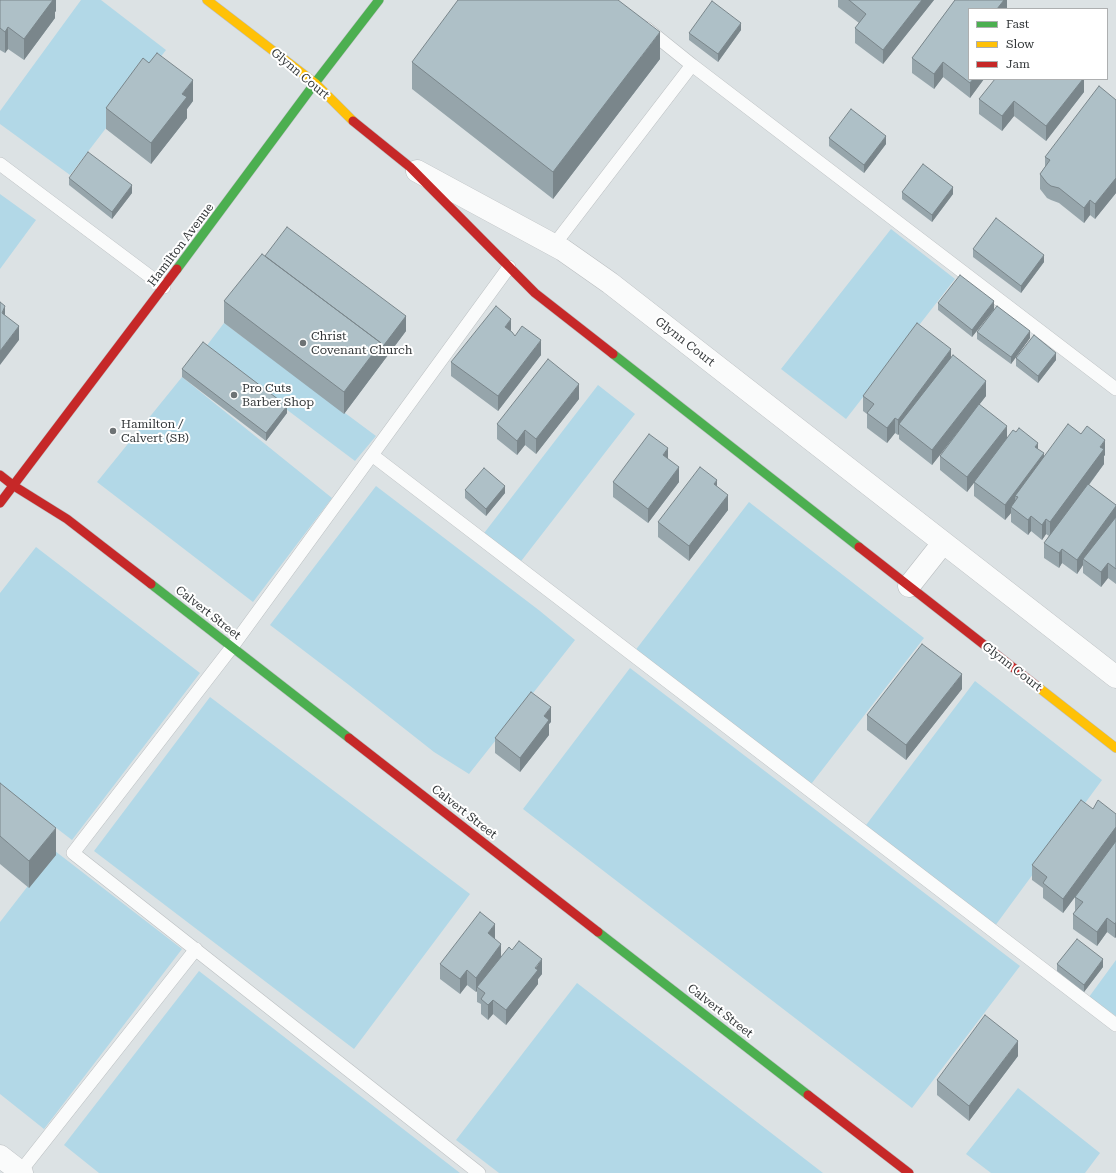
<!DOCTYPE html>
<style>
body{margin:0}
#map{position:relative;width:1116px;height:1173px;overflow:hidden;background:#dce2e4;font-family:"Roboto Serif",serif}
canvas{display:block}
.legend{position:absolute;left:968px;top:8px;width:140px;height:72px;box-sizing:border-box;background:#fff;border:1px solid #adafb0;margin:0;padding:5px 7px;list-style:none;font-size:12px;color:#333739}
.legend li{display:flex;align-items:center;gap:8px;height:20px}
.legend b{width:20px;border:1px solid #adafb0}
</style>
<div id="map">
<canvas width="1116" height="1173"></canvas>
<ul class="legend">
<li><b style="height:5px;background:#4caf50"></b>Fast</li>
<li><b style="height:5px;background:#ffc107"></b>Slow</li>
<li><b style="height:5px;background:#c62828"></b>Jam</li>
</ul>
</div>
<script>
const c = document.querySelector('canvas').getContext('2d');
c.lineJoin = 'round';
function fill(path, color) {
  c.fillStyle = color;
  c.fill(path, 'evenodd');
}
function poly(rows) {
  const path = new Path2D();
  for (const r of rows) {
    path.moveTo(r[0], r[1]);
    for (let i = 2; i < r.length; i += 2) path.lineTo(r[i], r[i + 1]);
  }
  return path;
}
function strokePath(path, color, width, dash) {
  c.strokeStyle = color;
  c.lineWidth = width;
  c.lineCap = dash ? 'butt' : 'round';
  c.setLineDash(dash || []);
  c.stroke(path);
}
function write(font, color, halo, rows, align = 'center') {
  c.font = font + ' "Roboto Serif",serif';
  c.lineWidth = 4;
  c.setLineDash([]);
  c.textBaseline = 'middle';
  c.strokeStyle = halo;
  c.fillStyle = color;
  for (const [text, x, y, turn = 0] of rows) {
    c.save();
    c.translate(x, y);
    c.rotate((+turn || 0) * Math.PI / 180);
    c.textAlign = isNaN(turn) ? turn : align;
    if (halo) c.strokeText(text, 0, 0);
    c.fillText(text, 0, 0);
    c.restore();
  }
}
fill(poly([
 [81,0,101,0,166,50,70,175,0,124,0,111],
 [0,194,36,220,0,269],
 [891,229,955,279,846,419,781,369],
 [224,323,376,436,355,461,205,348],
 [182,377,332,498,253,602,97,482],
 [598,385,635,414,515,569,478,541],
 [376,486,540,611,575,640,469,774,434,752,349,685,270,625],
 [749,502,924,638,805,792,631,656],
 [36,547,200,673,72,840,0,785,0,593],
 [630,668,1020,966,912,1108,523,809],
 [975,681,1102,780,992,930,860,833],
 [210,697,470,894,354,1049,94,851],
 [55,851,182,949,44,1129,0,1094,0,922],
 [1116,960,1116,1016,1089,997],
 [199,971,460,1173,99,1173,64,1145],
 [577,983,823,1173,499,1173,456,1140],
 [1018,1088,1100,1153,1085,1173,991,1173,966,1154]
]), '#b2d8e7');
const lane = poly([
 [692,65,1116,389],
 [0,164,164,287],
 [554,245,692,65,646,28],
 [372,455,1116,1025],
 [20,1172,196,949],
 [479,1173,73,853,232,647,509,267]
]);
const street = poly([
 [417,171,563,250,610,283,1116,677],
 [909,586,943,543],
 [0,1156,22,1173]
]);
const fast = poly([
 [177,269,315,83,379,0],
 [613,354,859,547],
 [151,584,349,738],
 [598,932,808,1095]
]);
const slow = poly([
 [207,0,315,83,353,121],
 [1038,687,1116,748]
]);
const jam = poly([
 [353,121,410,167,535,293,613,354],
 [0,475,14,486,67,519,151,584],
 [0,503,177,269],
 [859,547,1038,687],
 [349,738,598,932],
 [808,1095,909,1173]
]);
strokePath(lane, '#babec0', 14);
strokePath(street, '#babec0', 23);
strokePath(fast, '#babec0', 10);
strokePath(slow, '#babec0', 10);
strokePath(jam, '#babec0', 10);
strokePath(lane, '#fafbfb', 13);
strokePath(street, '#fafbfb', 22);
strokePath(fast, '#4caf50', 9);
strokePath(slow, '#ffc107', 9);
strokePath(jam, '#c62828', 9);
fill(poly([
 [0,0,56,0,56,11,55,12,55,18,24,60,8,49,5,53,0,50],
 [838,0,934,0,883,64,855,43,855,28,859,23,838,7],
 [955,0,1007,0,1007,9,969,9,969,79,984,79,970,98,943,77,934,89,912,73,912,58],
 [741,30,718,62,689,40,689,33],
 [660,59,553,199,412,89,412,62],
 [1084,79,1084,92,1046,141,1014,116,1002,131,979,114,979,99],
 [1116,100,1116,193,1095,219,1090,215,1084,223,1059,203,1051,200,1047,198,1040,189,1040,174,1045,167,1045,157],
 [193,101,187,109,187,118,151,164,106,129,106,108],
 [829,138,886,144,864,173,829,146],
 [69,178,132,193,112,219,69,185],
 [902,192,953,194,932,222,902,199],
 [973,249,1044,262,1021,293,973,257],
 [265,256,406,331,344,414,224,323,224,301],
 [938,303,994,309,1030,338,1011,364,977,339,977,332,991,313,972,337,938,310],
 [511,331,515,336,541,355,498,411,451,376,451,362],
 [951,357,986,396,979,405,1007,438,1038,449,1044,457,1105,455,1104,456,1104,464,1089,485,1116,505,1116,584,1108,578,1101,587,1083,573,1083,565,1077,574,1062,563,1059,568,1044,558,1044,543,1049,536,1046,534,1042,540,1031,531,1028,535,1011,522,1011,513,1005,520,974,496,974,482,967,492,940,470,940,456,958,432,932,465,899,439,899,434,898,435,895,433,887,443,867,428,867,414,863,411,863,396],
 [1016,358,1056,360,1038,383,1016,366],
 [182,369,287,413,266,441,182,377],
 [579,399,536,454,525,445,517,455,497,439,497,424],
 [668,459,679,482,648,523,613,497,613,482],
 [717,487,728,510,689,561,658,537,658,522],
 [465,490,505,493,486,516,465,498],
 [962,689,906,760,867,730,867,715],
 [551,722,549,724,549,735,520,772,495,753,495,738],
 [0,783,56,855,29,888,0,864],
 [1093,809,1116,814,1116,937,1115,938,1107,932,1097,946,1073,929,1073,914,1075,911,1075,897,1063,913,1043,898,1043,888,1032,880,1032,865],
 [495,938,495,939,501,957,542,974,538,979,538,984,506,1025,493,1014,488,1020,481,1014,481,1004,477,1002,477,991,476,992,467,985,460,994,440,979,440,964],
 [1057,964,1103,967,1084,992,1057,971],
 [1018,1056,969,1121,937,1095,937,1080]
]), '#96a5ab');
fill(poly([
 [52,0,56,0,56,11,55,12,55,18,24,60,24,39],
 [922,0,934,0,883,64,883,50],
 [1004,0,1007,0,1007,9,997,9],
 [741,23,741,30,718,62,718,54],
 [8,27,8,49,5,53,5,32],
 [660,32,660,59,553,199,553,172],
 [943,62,943,77,934,89,934,74],
 [973,79,984,79,970,98,970,83],
 [1083,79,1084,79,1084,92,1046,141,1046,126],
 [193,80,193,101,187,109,187,118,151,164,151,143,182,94],
 [1014,101,1014,116,1002,131,1002,116],
 [886,136,886,144,864,173,864,165],
 [1116,178,1116,193,1095,219,1095,204],
 [132,185,132,193,112,219,112,212],
 [953,187,953,194,932,222,932,215],
 [1090,200,1090,215,1084,223,1084,208],
 [1044,255,1044,262,1021,293,1021,286],
 [994,301,994,309,972,337,972,330],
 [5,306,5,321,2,313],
 [406,316,406,331,344,414,344,392,381,343],
 [511,319,511,334,505,327],
 [19,326,19,340,0,365,0,351],
 [1030,331,1030,338,1011,364,1011,357],
 [541,340,541,355,498,411,498,396],
 [951,349,951,364,899,424,899,434,898,435,898,420],
 [1056,353,1056,360,1038,383,1038,376],
 [986,381,986,396,932,465,932,450],
 [579,384,579,399,536,454,536,439],
 [287,406,287,413,266,441,266,433],
 [895,418,895,433,887,443,887,428],
 [1007,426,1007,440,967,492,967,477],
 [525,430,525,445,517,455,517,441],
 [1105,440,1105,455,1104,456,1104,464,1050,537,1050,522],
 [1038,443,1038,458,1035,447],
 [668,448,668,463,663,455],
 [1044,453,1044,468,1018,497,1015,496,1015,507,1011,507,1011,513,1005,520,1005,505],
 [679,467,679,482,648,523,648,509],
 [717,480,717,494,714,484],
 [505,486,505,493,486,516,486,509],
 [728,495,728,510,689,561,689,546],
 [1116,506,1116,520,1083,559,1083,565,1077,574,1077,560],
 [1031,516,1031,531,1028,535,1028,520],
 [1046,519,1046,534,1042,540,1042,525],
 [1062,549,1062,563,1059,568,1059,553],
 [1108,563,1108,578,1101,587,1101,572],
 [962,674,962,689,906,760,906,745],
 [551,707,551,722,549,724,549,735,520,772,520,758,544,716],
 [1116,827,1116,842,1063,913,1063,899],
 [56,828,56,855,29,888,29,861],
 [1107,918,1107,932,1097,946,1097,932],
 [1116,922,1116,937,1115,938,1115,924],
 [495,924,495,938,488,948,488,933],
 [501,944,501,959,477,987,477,991,476,992,476,978],
 [542,959,542,974,538,979,538,984,506,1025,506,1010],
 [1103,959,1103,967,1084,992,1084,985],
 [467,970,467,985,460,994,460,979],
 [493,1000,493,1014,488,1020,488,1005],
 [1018,1041,1018,1056,969,1121,969,1106]
]), '#7a868b');
const building = poly([
 [0,0,53,0,24,39,8,27,5,32,0,28,0,0],
 [458,0,618,0,660,32,553,172,412,62,458,0],
 [849,0,922,0,883,50,855,28,866,14,849,0],
 [955,0,1004,0,997,9,969,9,969,79,973,79,970,83,943,62,934,74,912,58,955,0],
 [712,1,741,23,718,54,689,33,712,1],
 [157,53,193,80,182,94,187,97,151,143,106,108,143,58,149,63,157,53],
 [995,79,1083,79,1046,126,1014,101,1002,116,979,99,995,79],
 [1099,86,1116,100,1116,178,1095,204,1090,200,1084,208,1059,188,1051,186,1047,183,1040,174,1050,160,1045,157,1099,86],
 [851,109,886,136,864,165,829,138,851,109],
 [88,152,132,185,112,212,69,178,88,152],
 [923,164,953,187,932,215,902,192,923,164],
 [996,218,1044,255,1021,286,973,249,996,218],
 [287,227,406,316,381,349,381,343,265,256,287,227],
 [262,254,381,343,344,392,224,301,262,254],
 [960,275,994,301,972,330,938,303,960,275],
 [0,302,5,306,2,313,19,326,0,351,0,302],
 [496,306,511,319,505,327,512,332,515,336,522,326,541,340,498,396,451,362,496,306],
 [997,306,1030,331,1011,357,977,332,997,306],
 [917,323,951,349,898,420,895,418,887,428,867,413,874,404,863,396,917,323],
 [1034,335,1056,353,1038,376,1016,358,1034,335],
 [203,342,287,406,266,433,182,369,203,342],
 [953,355,986,381,932,450,899,424,953,355],
 [548,359,579,384,536,439,525,430,517,441,497,424,548,359],
 [979,404,1007,426,967,477,940,456,979,404],
 [1068,424,1081,434,1087,426,1105,440,1100,447,1104,449,1050,522,1046,519,1042,525,1031,516,1028,520,1011,507,1018,497,1015,496,1068,424],
 [1019,428,1038,443,1035,447,1044,453,1005,505,974,482,1013,430,1016,432,1019,428],
 [649,434,668,448,663,455,679,467,648,509,613,482,649,434],
 [700,467,717,480,714,484,728,495,689,546,658,522,700,467],
 [484,468,505,486,486,509,465,490,484,468],
 [1088,484,1116,505,1116,506,1077,560,1062,549,1059,553,1044,543,1088,484],
 [1116,517,1116,569,1108,563,1101,572,1083,559,1116,517],
 [922,644,962,674,906,745,867,715,922,644],
 [531,692,551,707,544,716,549,720,520,758,495,738,531,692],
 [0,783,56,828,29,861,0,836,0,783],
 [1081,800,1093,809,1098,800,1116,814,1116,827,1063,899,1043,883,1047,877,1032,865,1081,800],
 [1116,841,1116,922,1115,924,1107,918,1097,932,1073,914,1083,902,1075,897,1116,841],
 [480,912,495,924,488,933,501,944,476,978,467,970,460,979,440,964,480,912],
 [1077,939,1103,959,1084,985,1057,964,1077,939],
 [519,941,542,959,535,968,538,970,506,1010,493,1000,488,1005,481,999,485,993,477,987,509,947,512,950,519,941],
 [985,1015,1018,1041,969,1106,937,1080,985,1015]
]);
fill(building, '#aec0c7');
strokePath(building, '#7a868b', 1);
for (const [x, y, r, color] of [
 [303,343,4,"#6e7375"],
 [234,395,4,"#6e7375"],
 [113,431,4,"#6e7375"]
]) {
  const dot = new Path2D();
  dot.arc(x, y, r, 0, 2 * Math.PI);
  c.fillStyle = color;
  c.fill(dot);
  strokePath(dot, '#fff', 1.5);
}
write('12px', '#333739', '#fff', [
 ["Glynn Court",300,74,40],
 ["Hamilton Avenue",181,245,-53],
 ["Glynn Court",685,342,38],
 ["Calvert Street",208,613,38],
 ["Glynn Court",1012,667,38],
 ["Calvert Street",464,812,38],
 ["Calvert Street",720,1011,38]
]);
write('12px', '#333739', '#fff', [
 ["Christ",311,336],
 ["Covenant Church",311,350],
 ["Pro Cuts",242,388],
 ["Barber Shop",242,402],
 ["Hamilton /",121,424],
 ["Calvert (SB)",121,438]
], 'left');
</script>
